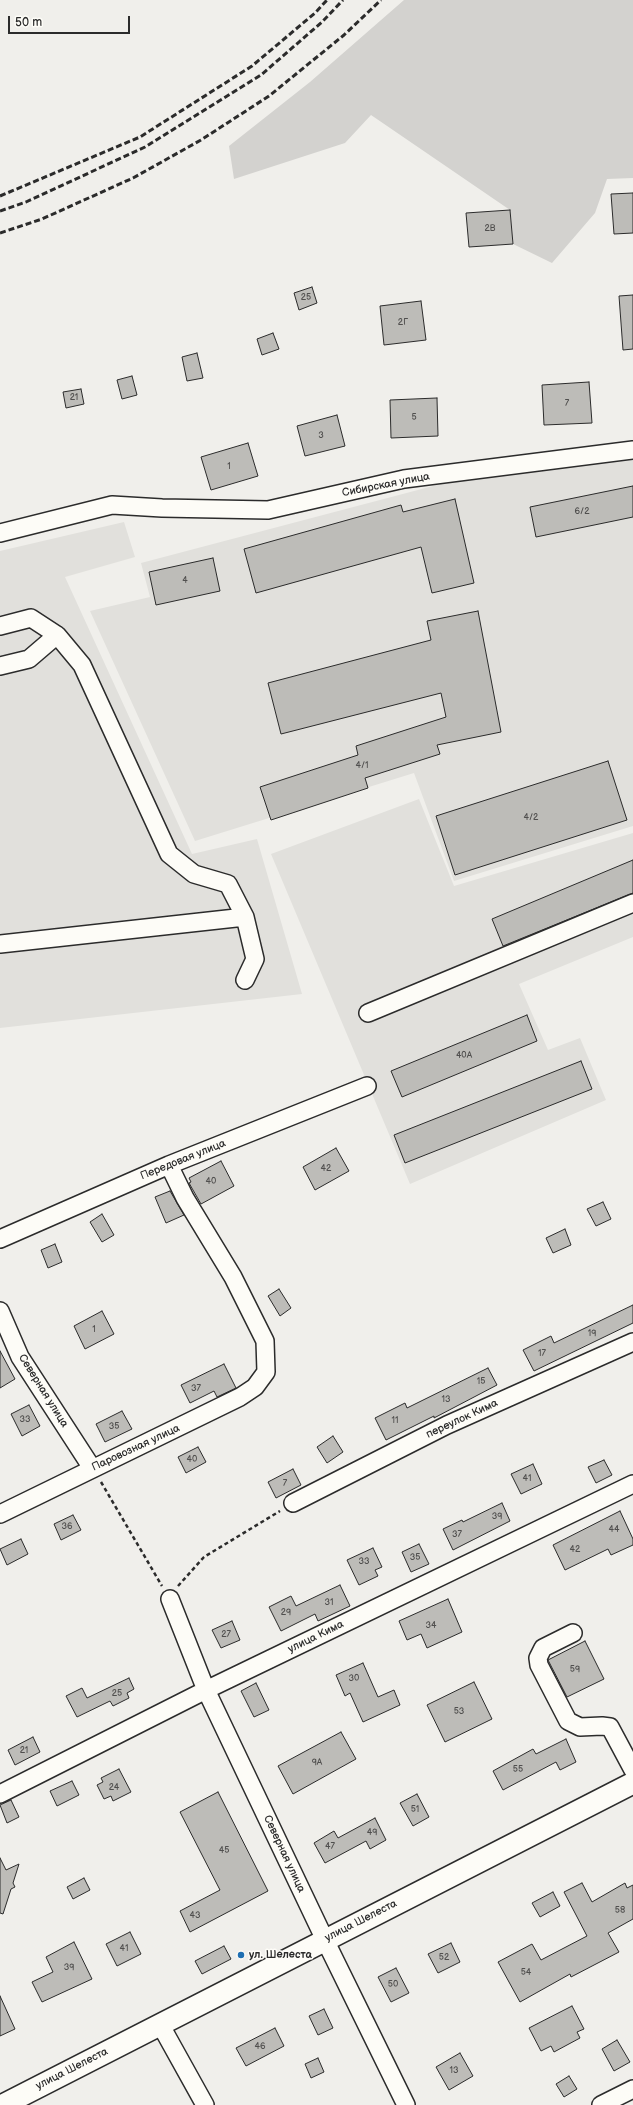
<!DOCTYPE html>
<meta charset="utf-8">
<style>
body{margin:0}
#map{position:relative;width:633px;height:2105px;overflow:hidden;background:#f0efeb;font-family:"Balsamiq Sans",sans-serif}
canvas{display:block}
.scale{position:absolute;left:8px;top:16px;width:122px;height:18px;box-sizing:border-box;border:2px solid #2b2b2b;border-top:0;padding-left:5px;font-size:12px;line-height:14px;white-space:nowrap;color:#2b2b2b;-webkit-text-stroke:3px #fdfcf7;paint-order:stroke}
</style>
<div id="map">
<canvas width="633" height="2105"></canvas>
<div class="scale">50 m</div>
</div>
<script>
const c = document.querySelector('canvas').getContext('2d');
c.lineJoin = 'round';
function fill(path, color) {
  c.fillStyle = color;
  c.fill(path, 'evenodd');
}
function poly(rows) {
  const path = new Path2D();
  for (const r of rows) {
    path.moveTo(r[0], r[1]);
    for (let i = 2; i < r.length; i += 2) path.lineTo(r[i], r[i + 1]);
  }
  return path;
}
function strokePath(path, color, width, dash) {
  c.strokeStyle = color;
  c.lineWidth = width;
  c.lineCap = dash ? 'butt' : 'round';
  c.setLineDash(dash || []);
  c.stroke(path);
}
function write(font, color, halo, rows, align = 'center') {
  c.font = font + ' "Balsamiq Sans",sans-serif';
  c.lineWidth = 3;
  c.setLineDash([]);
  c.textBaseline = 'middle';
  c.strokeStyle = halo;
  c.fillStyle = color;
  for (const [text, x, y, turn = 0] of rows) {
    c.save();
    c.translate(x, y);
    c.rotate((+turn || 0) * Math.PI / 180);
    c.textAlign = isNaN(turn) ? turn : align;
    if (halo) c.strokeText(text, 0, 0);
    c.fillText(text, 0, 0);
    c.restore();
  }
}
fill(poly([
 [633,459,633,826,454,881,414,773,195,841,90,611,150,597,141,563,452,481],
 [124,522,135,557,65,577,192,854,257,839,302,994,0,1028,0,551],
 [419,799,454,886,633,833,633,937,519,984,548,1050,580,1038,606,1100,410,1184,271,854]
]), '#e1e0dc');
fill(poly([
 [404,0,633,0,633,178,607,179,595,213,552,263,513,244,510,210,371,115,345,143,234,179,229,146,310,82]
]), '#d3d2cf');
const building = poly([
 [633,193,633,233,614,234,611,194,633,193],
 [510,210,513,244,469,247,466,213,510,210],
 [312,287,317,303,299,310,294,293,312,287],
 [633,295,633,349,623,350,619,296,633,295],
 [421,301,426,340,384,345,380,306,421,301],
 [273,333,279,349,262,355,257,339,273,333],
 [197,353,203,378,187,381,182,357,197,353],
 [132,376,137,395,122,399,117,380,132,376],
 [589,382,592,423,544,425,542,385,589,382],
 [81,389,84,404,66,408,63,392,81,389],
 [437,398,438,436,391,438,390,400,437,398],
 [337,415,345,446,305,456,297,426,337,415],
 [248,443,258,476,211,490,201,457,248,443],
 [633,486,633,517,536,537,530,507,633,486],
 [455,499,474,583,432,593,421,547,256,593,244,549,401,505,403,512,455,499],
 [213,558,220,591,156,605,149,572,213,558],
 [478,611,501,732,437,745,440,754,365,778,368,788,271,820,260,787,358,755,356,746,446,717,441,693,281,734,268,683,431,640,427,621,478,611],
 [608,761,627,820,455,875,436,816,608,761],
 [633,860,633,893,503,946,492,919,633,860],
 [527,1015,537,1041,402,1097,391,1071,527,1015],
 [581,1061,592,1089,405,1163,394,1135,581,1061],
 [336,1148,349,1171,315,1190,303,1167,336,1148],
 [221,1161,234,1186,201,1204,189,1183,191,1182,189,1178,221,1161],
 [170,1191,184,1215,166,1223,155,1197,170,1191],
 [603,1202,611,1219,596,1226,587,1209,603,1202],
 [102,1214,114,1235,102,1242,90,1222,102,1214],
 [565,1229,571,1245,553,1253,546,1238,565,1229],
 [55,1244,62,1262,48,1268,41,1250,55,1244],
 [279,1289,291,1308,280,1316,268,1296,279,1289],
 [633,1305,633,1323,534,1371,523,1350,551,1336,554,1343,633,1305],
 [102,1311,114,1334,85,1349,74,1326,102,1311],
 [0,1351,15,1379,0,1388,0,1351],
 [224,1364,236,1388,217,1397,214,1391,190,1403,181,1385,224,1364],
 [488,1368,497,1385,434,1418,434,1416,386,1440,375,1418,405,1403,407,1408,488,1368],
 [29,1405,40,1426,22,1436,11,1414,29,1405],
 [122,1411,132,1429,105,1442,96,1424,122,1411],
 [333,1436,343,1452,327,1463,317,1447,333,1436],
 [198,1447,206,1462,186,1473,178,1457,198,1447],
 [604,1460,612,1475,596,1483,588,1467,604,1460],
 [533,1464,542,1484,521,1494,511,1474,533,1464],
 [293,1469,301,1485,276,1498,268,1482,293,1469],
 [502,1503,510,1521,453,1550,443,1529,462,1520,463,1522,502,1503],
 [620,1511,633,1539,633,1545,611,1555,608,1549,565,1570,553,1545,620,1511],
 [73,1515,81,1530,61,1540,54,1524,73,1515],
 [21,1539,28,1554,7,1565,0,1549,21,1539],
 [419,1544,429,1564,411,1572,402,1552,419,1544],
 [373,1548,382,1567,375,1570,378,1576,359,1585,347,1560,373,1548],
 [340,1585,350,1606,318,1621,315,1614,281,1631,269,1607,291,1596,296,1606,340,1585],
 [448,1599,462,1632,427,1648,421,1634,407,1640,399,1621,448,1599],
 [232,1621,240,1640,221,1648,212,1630,232,1621],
 [585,1641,604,1679,567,1697,548,1660,585,1641],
 [363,1663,378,1697,394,1690,400,1705,363,1722,350,1693,345,1696,336,1675,363,1663],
 [129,1678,134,1689,127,1693,129,1698,113,1706,110,1701,77,1717,66,1696,82,1688,87,1698,129,1678],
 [474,1682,492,1719,445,1742,427,1705,474,1682],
 [256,1683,269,1710,254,1717,241,1691,256,1683],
 [341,1732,356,1759,293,1794,278,1766,341,1732],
 [33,1737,40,1752,15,1765,8,1750,33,1737],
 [566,1739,576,1762,560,1770,556,1762,503,1790,493,1771,533,1749,536,1754,566,1739],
 [119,1769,131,1792,113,1801,111,1796,104,1799,97,1785,103,1782,101,1778,119,1769],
 [72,1781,79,1795,57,1806,50,1791,72,1781],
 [218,1792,268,1891,190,1932,180,1911,220,1890,180,1812,218,1792],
 [417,1794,429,1817,413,1826,400,1803,417,1794],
 [11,1800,19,1817,7,1823,0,1805,11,1800],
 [375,1818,386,1840,370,1849,366,1841,325,1863,314,1843,334,1831,338,1838,375,1818],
 [0,1858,6,1870,19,1864,13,1883,15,1887,11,1889,3,1914,0,1913,0,1858],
 [84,1878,90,1890,73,1899,67,1887,84,1878],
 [582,1883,592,1902,625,1883,627,1888,633,1885,633,1919,608,1933,619,1952,571,1977,570,1974,520,2002,498,1962,532,1944,541,1960,587,1936,564,1892,582,1883],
 [553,1892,560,1906,540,1917,532,1903,553,1892],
 [130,1932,141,1954,117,1966,106,1944,130,1932],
 [74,1942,92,1979,42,2002,32,1982,53,1972,46,1957,74,1942],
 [451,1943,460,1962,438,1973,428,1954,451,1943],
 [224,1946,231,1959,202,1974,195,1961,224,1946],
 [396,1968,409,1993,391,2002,378,1977,396,1968],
 [0,1996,15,2029,0,2036,0,1996],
 [572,2006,584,2029,577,2032,580,2038,554,2052,551,2046,541,2051,529,2028,572,2006],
 [324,2009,333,2028,318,2035,309,2016,324,2009],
 [275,2028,284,2046,246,2066,236,2048,275,2028],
 [617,2040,630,2062,614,2071,602,2049,617,2040],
 [460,2053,473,2076,449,2090,436,2067,460,2053],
 [318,2058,324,2072,311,2078,305,2064,318,2058],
 [569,2076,577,2089,564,2097,556,2084,569,2076]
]);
fill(building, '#bdbcb8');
strokePath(building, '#2b2b2b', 1);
const minor = poly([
 [0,533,112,505,162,508,268,510,404,479,633,450],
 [0,626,31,618,57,635,82,665,169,854,194,874,228,884,245,917,255,959,245,980],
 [0,666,29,659,57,635],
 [0,944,245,917],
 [368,1013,633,903],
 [0,1239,169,1165,367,1086],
 [0,1311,20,1357,92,1468],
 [293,1503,447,1425,633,1342],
 [0,1514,240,1397,255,1387,266,1372,265,1341,233,1277,185,1198,169,1165],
 [170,1599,206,1690,325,1940,406,2105],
 [573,1633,543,1648,538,1658,539,1665,568,1721,580,1727,602,1726,610,1727,633,1770],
 [0,1794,206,1690,633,1484],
 [160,2024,205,2105],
 [601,2105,633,2089]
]);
const major = poly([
 [3,2105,633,1783]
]);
strokePath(minor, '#2b2b2b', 20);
strokePath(major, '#2b2b2b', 24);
strokePath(poly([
 [101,1482,162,1586],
 [178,1586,204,1557,280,1511]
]), '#2b2b2b', 2.5, [4, 3]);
strokePath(minor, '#fdfcf7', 17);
strokePath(major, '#fdfcf7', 21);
strokePath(poly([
 [0,196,140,137,252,66,315,13,327,0],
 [0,211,26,202,145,147,261,75,322,22,343,0],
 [0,233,42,219,133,178,201,140,269,96,344,35,381,0]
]), '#2b2b2b', 3, [6, 3]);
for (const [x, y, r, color] of [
 [241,1955,4,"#1f6fb2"]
]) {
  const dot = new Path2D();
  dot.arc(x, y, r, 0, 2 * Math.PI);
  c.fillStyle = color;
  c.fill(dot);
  strokePath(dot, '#fdfcf7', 1.5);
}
write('9px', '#504f4e', null, [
 ["2В",490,229],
 ["25",306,298],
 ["2Г",403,323],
 ["21",74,398],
 ["7",567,404],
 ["5",414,418],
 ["3",321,436],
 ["1",229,467],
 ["6/2",582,512],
 ["4",185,581],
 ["4/1",362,766],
 ["4/2",531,818],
 ["40А",464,1056],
 ["42",326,1169],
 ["40",211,1182],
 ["1",94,1330],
 ["19",592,1334],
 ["17",542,1354],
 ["15",481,1382],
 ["37",196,1389],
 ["13",446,1400],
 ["33",25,1420],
 ["11",395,1421],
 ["35",114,1427],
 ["40",192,1460],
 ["41",527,1479],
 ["7",285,1484],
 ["39",497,1517],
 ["36",67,1527],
 ["44",614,1530],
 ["37",457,1535],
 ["42",575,1550],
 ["35",415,1558],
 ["33",364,1562],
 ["31",329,1603],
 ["29",286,1613],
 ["34",431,1626],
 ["27",226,1635],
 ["59",575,1670],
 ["30",354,1679],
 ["25",117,1694],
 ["53",459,1712],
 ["21",24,1751],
 ["9А",317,1763],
 ["55",518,1770],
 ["24",114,1788],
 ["51",415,1810],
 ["49",372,1833],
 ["47",330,1847],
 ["45",224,1851],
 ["58",620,1911],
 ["43",195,1916],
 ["41",124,1949],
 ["52",444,1958],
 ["39",69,1968],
 ["54",526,1973],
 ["50",393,1985],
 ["46",260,2047],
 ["13",454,2071]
]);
write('11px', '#2b2b2b', '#fdfcf7', [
 ["Сибирская улица",386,485,-11],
 ["Передовая улица",183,1160,-22],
 ["Северная улица",43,1391,58],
 ["переулок Кима",462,1419,-25],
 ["Паровозная улица",136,1448,-25],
 ["улица Кима",316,1637,-26],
 ["Северная улица",284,1854,65],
 ["улица Шелеста",361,1921,-27],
 ["улица Шелеста",72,2069,-27]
]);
write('bold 11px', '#2b2b2b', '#fdfcf7', [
 ["ул. Шелеста",249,1955]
], 'left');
</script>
